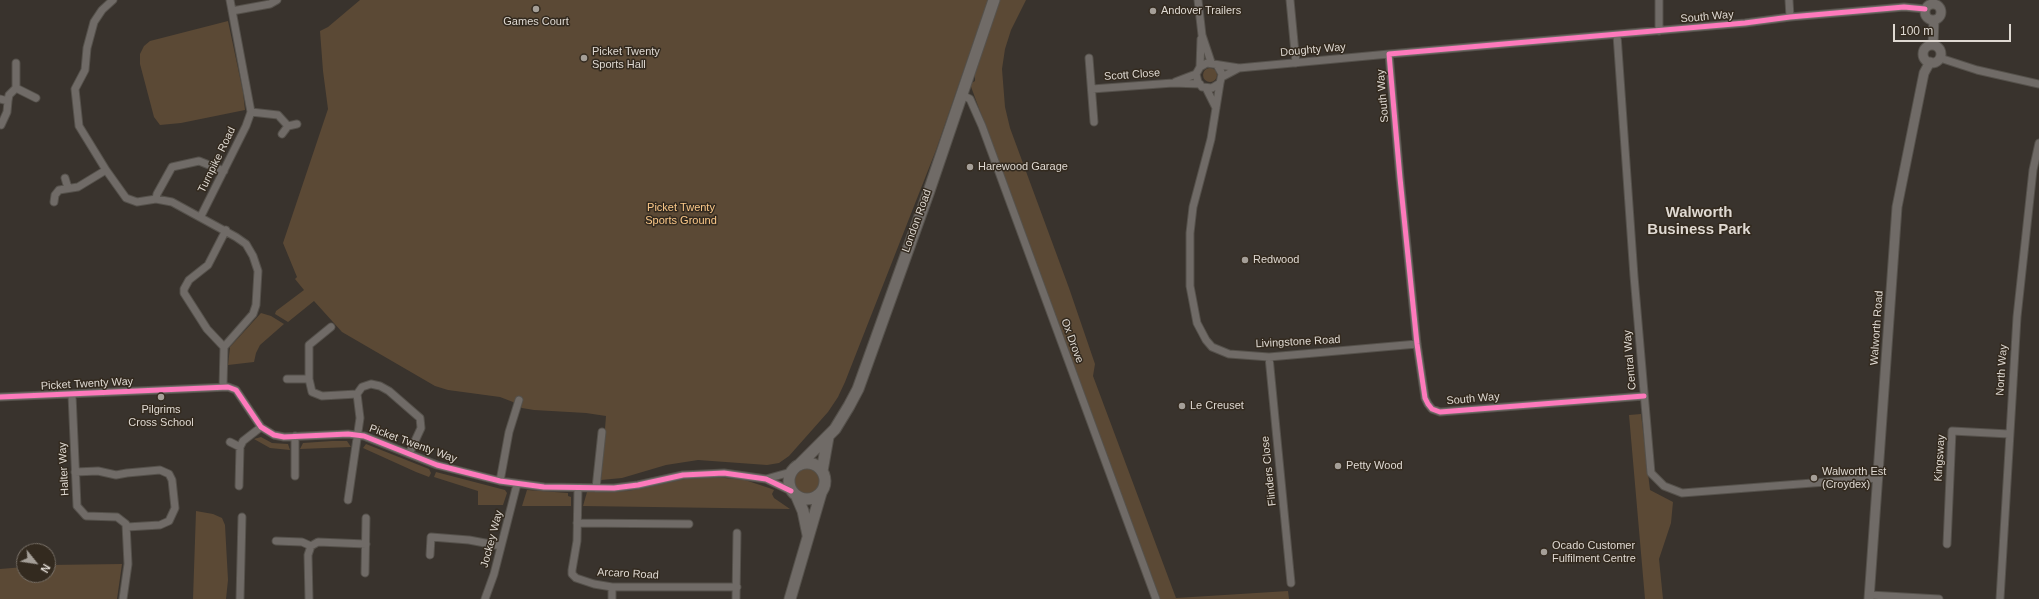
<!DOCTYPE html>
<style>
body{margin:0}
#map{position:relative;width:2039px;height:599px;overflow:hidden;background:#39332d;font-family:Arial,sans-serif}
canvas{display:block}
.north{position:absolute;left:16px;top:543px;width:40px;height:40px;box-sizing:border-box;background:#332a1f;border:1px solid #787067;border-radius:50%;rotate:120deg;font-size:11px;font-weight:700;line-height:16px;text-align:center;color:#dfd9d2}
.north::after{content:'';display:block;margin:auto;width:14px;height:18px;background:#a59f98;clip-path:polygon(50% 0,100% 100%,50% 72%,0 100%)}
.scale{position:absolute;left:1893px;top:24px;width:118px;height:18px;box-sizing:border-box;border:2px solid #dfd9d2;border-top:0;padding-left:5px;font-size:12px;line-height:14px;white-space:nowrap;color:#dfd9d2;-webkit-text-stroke:3px #332a1f;paint-order:stroke}
</style>
<div id="map">
<canvas width="2039" height="599"></canvas>
<div class="north">N</div>
<div class="scale">100 m</div>
</div>
<script>
const c = document.querySelector('canvas').getContext('2d');
c.lineJoin = 'round';
function fill(path, color) {
  c.fillStyle = color;
  c.fill(path, 'evenodd');
}
function poly(rows) {
  const path = new Path2D();
  for (const r of rows) {
    if (r.length === 3) {
      path.moveTo(r[0] + r[2], r[1]);
      path.arc(r[0], r[1], r[2], 0, 2 * Math.PI);
      continue;
    }
    path.moveTo(r[0], r[1]);
    for (let i = 2; i < r.length; i += 2) path.lineTo(r[i], r[i + 1]);
  }
  return path;
}
function strokePath(path, color, width, dash) {
  c.strokeStyle = color;
  c.lineWidth = width;
  c.lineCap = dash ? 'butt' : 'round';
  c.setLineDash(dash || []);
  c.stroke(path);
}
function write(font, color, halo, rows, align = 'center') {
  c.font = font + ' Arial,sans-serif';
  c.lineWidth = 3;
  c.setLineDash([]);
  c.textBaseline = 'middle';
  c.strokeStyle = halo;
  c.fillStyle = color;
  for (const [text, x, y, turn = 0] of rows) {
    c.save();
    c.translate(x, y);
    c.rotate((+turn || 0) * Math.PI / 180);
    c.textAlign = isNaN(turn) ? turn : align;
    if (halo) c.strokeText(text, 0, 0);
    c.fillText(text, 0, 0);
    c.restore();
  }
}
fill(poly([
 [360,0,988,0,936,150,845,382,838,397,828,412,789,456,779,463,767,465,698,460,666,465,622,478,601,480,606,416,586,413,534,410,522,408,513,402,500,397,448,390,435,386,342,332,314,301,288,322,275,314,276,311,304,290,295,279,297,277,283,243,328,109,323,71,320,31,328,27],
 [999,0,1026,0,1011,30,1005,49,1002,69,1005,107,1010,128,1069,288,1095,364,1093,376,1176,598,1288,591,1289,599,1160,599,970,84,975,81,975,73],
 [228,21,243,92,245,110,181,123,160,125,154,117,140,64,140,54,144,46,150,41],
 [1210,75,7],
 [261,313,271,316,284,324,260,345,256,353,254,362,228,365,230,347],
 [1641,414,1650,490,1673,502,1671,523,1659,559,1663,599,1645,599,1629,415],
 [261,437,272,443,288,444,290,450,270,448,254,439],
 [332,441,347,441,351,447,300,449,303,443],
 [366,444,429,469,431,473,429,477,416,472,363,448],
 [806,481,14],
 [436,472,505,490,507,493,503,505,478,505,478,491,434,477],
 [715,477,745,480,769,488,774,490,772,494,774,498,790,509,583,506,587,492,628,491,685,479],
 [527,490,568,493,568,496,571,497,571,506,522,506],
 [196,511,213,514,222,518,225,525,228,580,226,599,193,599],
 [122,564,117,599,0,599,0,569,24,567,24,575,48,575,48,565]
]), '#5b4935');
const minor = poly([
 [113,0,102,10,94,22,87,48,85,70,75,89,79,126,106,170,126,198,137,202,156,199,172,202,236,237,246,244,253,256,258,271,256,305,253,314,224,347,223,387],
 [230,0,251,112,278,115,288,126,297,124],
 [1198,0,1202,35,1211,62],
 [1290,0,1296,63],
 [1789,0,1790,17],
 [232,11,270,4,277,0],
 [1659,31,1659,0],
 [1617,35,1634,276,1651,473,1664,486,1682,493,1878,478],
 [1089,58,1094,122],
 [1940,58,1977,70,2039,84],
 [1217,65,1222,74,1220,83,1212,88,1202,87,1198,82,1196,74,1200,67,1207,63,1239,68,1389,54],
 [1200,67,1201,39],
 [1222,77,1239,68],
 [1175,82,1196,74],
 [1220,83,1211,139,1193,207,1190,233,1190,286,1197,323,1206,340,1212,347,1229,354,1269,357,1417,344],
 [16,88,36,98],
 [1206,88,1216,108],
 [1092,89,1173,83,1200,84],
 [962,95,970,99,982,126,1156,599],
 [0,99,8,101,9,95,16,88,16,63],
 [1,125,7,112,8,101],
 [282,134,288,126],
 [65,178,68,188],
 [156,199,157,194,172,167,199,161,224,171],
 [54,202,55,195,59,190,78,187,106,170],
 [201,216,246,126,251,112],
 [331,327,309,345,309,379,312,392,322,396,357,394,362,387,371,384,380,386,389,391,420,418,421,428,409,454],
 [224,347,207,329,184,293,184,289,189,280,208,265,226,230],
 [1269,357,1291,583],
 [287,379,309,379],
 [72,395,77,506,86,516,117,517,126,524,128,564,123,599],
 [1644,396,1440,412,1432,409,1428,404,1425,398,1417,344,1400,178,1389,54,1745,23,1790,17,1904,7,1925,9],
 [0,397,228,387,236,390,261,427,274,435,284,437,348,434,364,436,437,465,500,481,544,487,614,488,638,485,683,475,724,473,766,479,791,491],
 [295,436,295,476],
 [230,442,240,447],
 [75,472,98,471,116,475,127,473,160,470,169,474,172,480,175,508,169,521,160,525,127,527],
 [766,479,791,472],
 [500,481,509,432,519,400],
 [239,486,240,447,243,441,261,427],
 [578,488,577,541,572,570,572,574,576,578,594,584,612,587,737,587],
 [596,488,602,432],
 [348,500,360,418,357,394],
 [577,523,689,524],
 [276,541,302,542,311,546],
 [1947,544,1952,431,2009,434],
 [430,555,431,537,469,540,501,546],
 [365,573,366,518],
 [1870,595,1939,599],
 [240,599,242,517],
 [309,599,308,555,311,546,318,542,366,544],
 [485,599,494,574,517,484],
 [612,599,612,587],
 [736,599,737,533],
 [2000,599,2017,317,2033,170,2039,143]
]);
const tertiary = poly([
 [1933,12,8],
 [1933,45,1934,20],
 [1932,54,9],
 [1869,599,1897,207,1924,73,1930,62]
]);
const secondary = poly([
 [807,481,18],
 [799,465,835,429,849,406,858,389,929,191,994,0],
 [822,471,828,437],
 [797,497,803,511,808,535],
 [790,599,821,493]
]);
strokePath(minor, '#55514b', 9);
strokePath(tertiary, '#55514b', 11);
strokePath(secondary, '#55514b', 13);
strokePath(minor, '#706b67', 7);
strokePath(tertiary, '#706b67', 9);
strokePath(secondary, '#706b67', 11);
strokePath(poly([
 [1644,396,1440,412,1432,409,1428,404,1425,398,1417,344,1400,178,1389,54,1745,23,1790,17,1904,7,1925,9],
 [0,397,228,387,236,390,261,427,274,435,284,437,348,434,364,436,437,465,500,481,544,487,614,488,638,485,683,475,724,473,766,479,791,491]
]), '#fd7abc', 5);
for (const [x, y, r, color] of [
 [536,9,4,"#a59f98"],
 [1153,11,4,"#a59f98"],
 [584,58,4,"#a59f98"],
 [970,167,4,"#a59f98"],
 [1245,260,4,"#a59f98"],
 [161,397,4,"#a59f98"],
 [1182,406,4,"#a59f98"],
 [1338,466,4,"#a59f98"],
 [1814,478,4,"#a59f98"],
 [1544,552,4,"#a59f98"]
]) {
  const dot = new Path2D();
  dot.arc(x, y, r, 0, 2 * Math.PI);
  c.fillStyle = color;
  c.fill(dot);
  strokePath(dot, '#332a1f', 1.5);
}
write('11px', '#dfd9d2', '#332a1f', [
 ["Andover Trailers",1161,11],
 ["Games Court",536,22,"center"],
 ["Picket Twenty",592,52],
 ["Sports Hall",592,65],
 ["Harewood Garage",978,167],
 ["Redwood",1253,260],
 ["Le Creuset",1190,406],
 ["Pilgrims",161,410,"center"],
 ["Cross School",161,423,"center"],
 ["Petty Wood",1346,466],
 ["Walworth Est",1822,472],
 ["(Croydex)",1822,485],
 ["Ocado Customer",1552,546],
 ["Fulfilment Centre",1552,559]
], 'left');
write('11px', '#dfd9d2', '#332a1f', [
 ["South Way",1707,17,-5],
 ["Doughty Way",1313,50,-5],
 ["Scott Close",1132,75,-4],
 ["South Way",1383,96,-95],
 ["Turnpike Road",217,160,-64],
 ["London Road",917,221,-70],
 ["Walworth Road",1877,328,-86],
 ["Ox Drove",1072,341,70],
 ["Livingstone Road",1298,342,-3],
 ["Central Way",1630,360,-95],
 ["North Way",2002,370,-86],
 ["Picket Twenty Way",87,384,-3],
 ["South Way",1473,399,-5],
 ["Picket Twenty Way",413,444,20],
 ["Kingsway",1940,458,-86],
 ["Halter Way",64,469,-93],
 ["Flinders Close",1269,471,-96],
 ["Jockey Way",492,539,-75],
 ["Arcaro Road",628,574,3]
]);
write('11px', '#fcc98a', '#332a1f', [
 ["Picket Twenty",681,208],
 ["Sports Ground",681,221]
]);
write('bold 15px', '#dfd9d2', '#332a1f', [
 ["Walworth",1699,213],
 ["Business Park",1699,230]
]);
</script>
